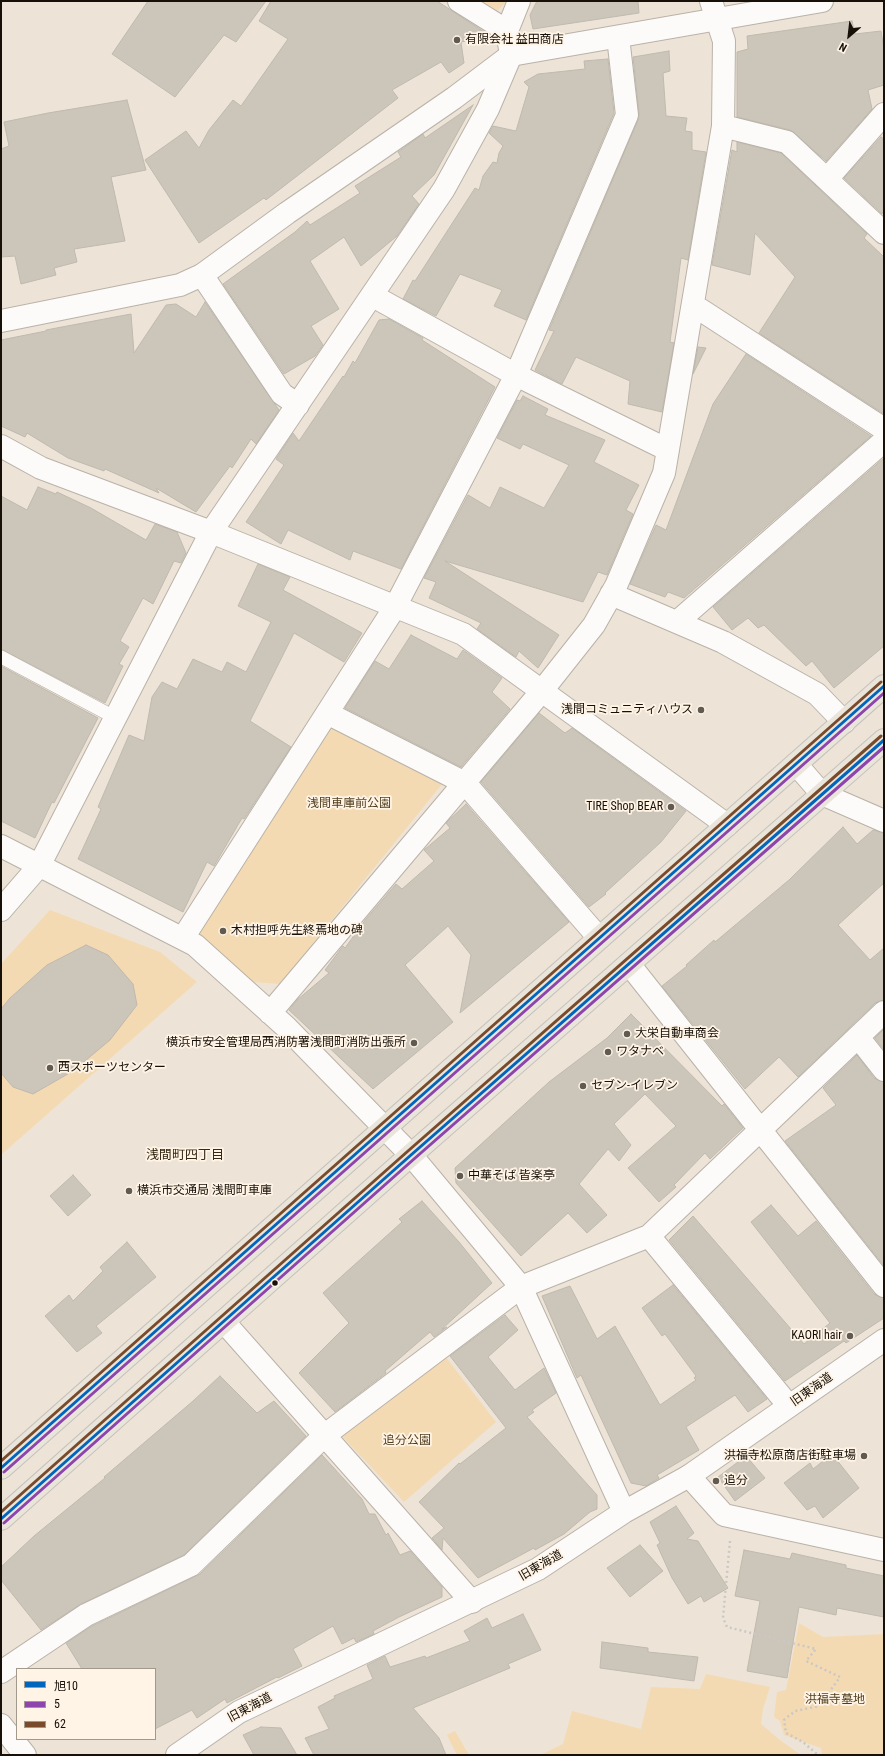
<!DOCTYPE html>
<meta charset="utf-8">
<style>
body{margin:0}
#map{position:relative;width:885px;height:1756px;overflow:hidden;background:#ede4d7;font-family:"Roboto Condensed","Noto Sans JP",sans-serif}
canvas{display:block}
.frame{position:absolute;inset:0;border:2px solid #161008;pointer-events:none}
.legend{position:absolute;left:16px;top:1668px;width:140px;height:72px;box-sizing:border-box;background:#fff4e5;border:1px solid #a2998d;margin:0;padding:5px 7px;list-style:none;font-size:12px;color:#161008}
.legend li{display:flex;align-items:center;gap:8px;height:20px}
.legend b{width:20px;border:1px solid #a2998d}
.north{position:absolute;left:829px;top:16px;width:40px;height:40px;-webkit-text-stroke:3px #fff4e5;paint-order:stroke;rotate:208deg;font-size:11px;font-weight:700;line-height:16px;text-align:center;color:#161008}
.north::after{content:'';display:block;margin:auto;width:14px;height:18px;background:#161008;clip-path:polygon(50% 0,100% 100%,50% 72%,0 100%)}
</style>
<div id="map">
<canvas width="885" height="1756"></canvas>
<div class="frame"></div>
<ul class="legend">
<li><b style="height:5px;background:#0065bd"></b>旭10</li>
<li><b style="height:5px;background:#8e44ad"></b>5</li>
<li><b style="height:5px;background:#7a4b2a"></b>62</li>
</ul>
<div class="north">N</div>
</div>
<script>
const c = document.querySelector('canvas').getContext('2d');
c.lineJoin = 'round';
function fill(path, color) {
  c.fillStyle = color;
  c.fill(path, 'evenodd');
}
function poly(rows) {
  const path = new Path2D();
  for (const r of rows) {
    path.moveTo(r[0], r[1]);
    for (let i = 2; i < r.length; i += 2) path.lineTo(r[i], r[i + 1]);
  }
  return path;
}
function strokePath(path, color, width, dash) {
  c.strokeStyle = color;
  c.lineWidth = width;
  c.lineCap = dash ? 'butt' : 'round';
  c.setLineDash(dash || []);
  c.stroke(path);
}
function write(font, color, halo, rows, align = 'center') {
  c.font = font + ' "Roboto Condensed","Noto Sans JP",sans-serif';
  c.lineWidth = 3.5;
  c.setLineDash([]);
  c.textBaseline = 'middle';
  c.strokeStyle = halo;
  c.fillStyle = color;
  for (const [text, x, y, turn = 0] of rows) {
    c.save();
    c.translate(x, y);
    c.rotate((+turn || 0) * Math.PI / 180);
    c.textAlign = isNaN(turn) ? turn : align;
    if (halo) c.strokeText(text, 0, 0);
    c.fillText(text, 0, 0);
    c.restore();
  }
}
fill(poly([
 [482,1,508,1,497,11],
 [332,727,443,783,280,984,253,982,195,931,324,732],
 [50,910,160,952,197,982,1,1155,1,964],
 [445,1356,496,1422,404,1502,341,1435],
 [799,1623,823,1637,884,1634,884,1755,822,1755,821,1748,784,1735,780,1721,774,1717,777,1692,786,1690],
 [706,1674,770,1687,763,1709,761,1724,780,1740,801,1755,540,1755,563,1744,572,1711,641,1729,651,1687,700,1689],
 [455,1731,469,1755,457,1755,447,1735]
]), '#f4dab3');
const building = poly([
 [148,1,266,1,236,42,224,35,175,97,112,54,148,1],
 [271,1,437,1,492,37,461,42,464,63,449,73,441,62,392,90,398,98,266,200,264,198,199,243,145,160,186,131,199,148,209,130,233,100,241,106,288,39,259,21,271,1],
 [537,1,638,1,639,13,533,29,530,15,537,1],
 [852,21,855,34,881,31,884,49,884,85,868,90,872,109,826,161,790,130,737,117,737,52,748,49,747,36,852,21],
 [669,51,670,71,663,73,666,116,687,118,685,131,692,132,692,150,706,152,688,260,681,258,670,342,674,343,662,412,628,404,630,381,576,357,562,384,535,370,554,331,549,330,638,120,639,114,633,57,669,51],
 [608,59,614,113,526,320,494,306,502,290,460,274,436,316,403,299,413,280,415,281,475,188,479,190,483,176,493,162,497,163,499,153,503,146,489,133,493,126,516,131,529,87,524,82,538,74,585,69,584,61,608,59],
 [127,100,146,170,111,177,125,241,74,249,77,262,54,268,56,275,21,284,15,256,1,257,1,149,9,146,4,122,48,113,127,100],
 [473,105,434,175,412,196,419,204,397,236,361,266,344,237,310,261,339,309,311,326,323,345,315,356,284,374,223,284,295,232,307,221,310,225,360,193,355,186,401,157,398,152,423,134,425,138,473,105],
 [881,137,884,139,884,210,882,214,844,178,881,137],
 [737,142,781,153,867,234,864,238,884,257,884,414,759,333,795,277,755,233,750,275,712,265,732,150,737,152,737,142],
 [205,302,279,410,256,444,251,439,232,468,230,466,196,512,156,488,159,493,105,469,104,471,68,458,27,433,25,437,1,426,1,340,46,331,46,330,131,314,134,353,166,305,176,304,196,317,205,302],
 [389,319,423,338,422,340,495,387,401,569,353,551,350,560,288,530,281,544,246,522,284,465,276,459,293,433,299,441,343,376,344,377,353,361,355,363,379,320,389,319],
 [698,347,706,348,693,374,698,347],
 [746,354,871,436,684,598,668,592,665,597,630,584,656,525,666,530,713,404,746,354],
 [523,396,548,409,545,415,605,440,594,462,639,485,626,510,633,514,607,575,598,572,583,602,445,561,559,635,538,668,519,651,516,657,477,629,481,623,429,598,436,582,424,578,468,495,490,508,500,487,544,508,569,465,523,444,520,449,497,438,517,400,520,401,523,396],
 [884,458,884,646,834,688,812,661,806,666,764,625,758,628,748,618,732,630,713,607,884,458],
 [38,487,56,494,57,492,91,508,146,540,155,524,177,532,186,553,181,563,174,561,153,604,143,598,120,641,129,647,119,664,123,666,105,703,1,649,1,496,27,510,38,487],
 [258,564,290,577,283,590,362,633,344,662,294,633,250,721,291,747,244,819,242,818,214,866,207,862,183,912,78,859,101,809,98,807,129,735,144,741,152,697,162,682,177,689,193,659,222,672,227,662,246,672,271,622,238,606,258,564],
 [411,635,457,659,463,650,502,678,492,692,510,709,461,767,345,708,375,661,389,669,411,635],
 [1,666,98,718,54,803,52,802,35,838,1,821,1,666],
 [539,713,565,733,572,728,686,811,661,842,605,893,606,894,589,907,481,782,539,713],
 [466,804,569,922,460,1013,471,955,448,926,405,965,453,1022,373,1089,289,1010,297,1000,329,973,325,970,343,946,345,948,366,919,396,884,402,889,434,861,424,850,450,828,446,823,466,804],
 [843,827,857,844,873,830,884,833,884,883,838,925,870,960,884,948,884,1000,875,1003,798,1077,779,1057,745,1089,662,986,687,966,686,965,714,940,715,942,789,880,843,827],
 [86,945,108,955,133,984,137,1005,110,1040,73,1071,33,1094,13,1087,1,1073,1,1009,10,998,47,965,86,945],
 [631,1014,722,1106,724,1104,743,1128,710,1159,705,1153,674,1185,676,1187,659,1202,628,1168,676,1126,645,1094,614,1124,631,1145,619,1161,608,1149,579,1184,607,1215,587,1233,568,1213,521,1256,456,1183,455,1168,549,1082,607,1038,631,1014],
 [884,1029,884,1050,875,1038,884,1029],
 [857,1055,874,1078,884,1082,884,1266,785,1141,836,1105,823,1088,857,1055],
 [73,1175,91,1195,68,1216,50,1196,73,1175],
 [422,1201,459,1242,492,1283,442,1329,447,1327,434,1337,430,1332,385,1371,386,1373,335,1412,299,1373,349,1323,323,1293,402,1222,399,1219,422,1201],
 [771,1205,798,1236,816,1221,874,1294,884,1298,884,1318,846,1343,844,1341,785,1381,669,1240,693,1216,804,1344,830,1323,751,1222,771,1205],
 [127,1242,156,1277,96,1326,102,1333,77,1352,45,1316,69,1295,73,1301,103,1271,100,1267,127,1242],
 [673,1285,767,1399,748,1412,735,1395,686,1427,699,1450,657,1475,659,1478,646,1486,631,1483,581,1375,577,1378,542,1296,570,1286,597,1339,615,1326,660,1405,696,1380,694,1378,696,1376,665,1334,662,1336,642,1308,673,1285],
 [505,1315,518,1330,488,1357,515,1390,544,1368,556,1393,532,1410,534,1412,527,1417,597,1495,597,1509,590,1512,564,1534,535,1550,534,1548,478,1578,443,1538,442,1550,432,1538,444,1528,419,1502,459,1463,460,1464,506,1428,450,1356,505,1315],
 [220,1376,257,1413,274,1401,306,1436,184,1555,81,1604,41,1630,1,1580,1,1567,34,1536,105,1478,104,1477,193,1401,220,1376],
 [832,1454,859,1488,823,1518,815,1506,807,1510,784,1483,810,1463,813,1469,832,1454],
 [322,1455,362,1499,369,1514,375,1514,386,1535,388,1533,400,1555,410,1551,442,1587,442,1597,399,1617,373,1631,374,1634,356,1642,354,1638,342,1644,333,1626,293,1649,302,1666,278,1678,277,1677,227,1703,225,1699,197,1718,192,1710,155,1729,155,1669,82,1669,66,1643,92,1626,200,1574,322,1455],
 [746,1456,765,1478,735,1501,718,1477,746,1456],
 [676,1506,694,1533,687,1539,698,1541,728,1588,704,1602,701,1596,688,1604,672,1578,657,1545,660,1543,650,1522,676,1506],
 [640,1545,663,1571,630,1597,607,1568,640,1545],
 [744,1550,790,1559,792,1553,805,1556,846,1565,846,1568,884,1576,884,1617,837,1608,836,1615,799,1607,787,1678,747,1671,760,1601,735,1596,744,1550],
 [523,1614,541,1650,508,1664,510,1668,413,1708,439,1738,446,1755,314,1755,305,1738,329,1729,318,1707,335,1698,334,1696,373,1679,367,1665,385,1656,390,1667,425,1656,426,1658,470,1641,464,1631,487,1618,492,1628,523,1614],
 [602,1642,648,1648,648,1652,698,1657,694,1681,600,1668,602,1642],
 [261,1727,281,1728,297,1755,254,1755,243,1735,261,1727]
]);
fill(building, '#ccc5ba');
strokePath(building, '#bfb9ae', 1);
const service = poly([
 [1,657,116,718]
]);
const minor = poly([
 [507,31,519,1],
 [723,126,787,142,884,233],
 [827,179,884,114],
 [202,275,282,394,298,405],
 [373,296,516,375,668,450],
 [692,309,701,310,884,429],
 [1,446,41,468,211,532,463,634,727,825],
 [611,594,723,642,817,694,844,722],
 [677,622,884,441],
 [327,713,465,783,599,938],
 [796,764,822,794,884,821],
 [1,846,195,945,286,1027,411,1155],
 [1,910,39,866,211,532,444,189,488,109,511,55,507,31,459,1],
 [183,938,395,607,516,375,627,115,618,37],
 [629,964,884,1286],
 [270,1013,541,692,594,625,616,586,664,473,723,126,724,41,711,1],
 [858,1037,884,1070],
 [649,1236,789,1406],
 [224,1322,472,1602],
 [689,1476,724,1515,884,1550],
 [1,1672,86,1615,191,1565,325,1435,521,1287,649,1236,884,1012]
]);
const tertiary = poly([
 [1,321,180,285,202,275,287,213,454,98,511,55,822,1],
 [411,1155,521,1287,624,1512],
 [1,1725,25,1755],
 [177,1755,239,1712,538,1569,624,1512,689,1476,884,1340]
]);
const primary = poly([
 [1,1468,884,686],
 [1,1519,411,1155,884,740]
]);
strokePath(service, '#b9b2a8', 14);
strokePath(minor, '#b9b2a8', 24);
strokePath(tertiary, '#b9b2a8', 24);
strokePath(primary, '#c6c1bb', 24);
strokePath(poly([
 [730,1541,723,1618,727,1627,816,1649,806,1661,840,1677,819,1706,795,1711,784,1720,786,1733,803,1742,818,1755]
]), '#cbc8c4', 2.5, [2, 3]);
strokePath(service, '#fcfbf9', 13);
strokePath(minor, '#fcfbf9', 22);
strokePath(tertiary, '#fcfbf9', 22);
strokePath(primary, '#eae5db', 22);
strokePath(poly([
 [1,1468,884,686],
 [1,1519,411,1155,884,740]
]), '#0065bd', 3);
strokePath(poly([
 [4,1472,884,693],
 [4,1523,414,1159,884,747]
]), '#8e44ad', 3);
strokePath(poly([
 [1,1461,881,682],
 [1,1512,408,1151,881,736]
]), '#7a4b2a', 3);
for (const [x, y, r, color] of [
 [457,40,4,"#615a50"],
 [701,710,4,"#615a50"],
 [671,807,4,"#615a50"],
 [223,931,4,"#615a50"],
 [627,1034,4,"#615a50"],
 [414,1043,4,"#615a50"],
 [608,1052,4,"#615a50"],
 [50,1068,4,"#615a50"],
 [583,1086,4,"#615a50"],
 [460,1176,4,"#615a50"],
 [129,1191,4,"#615a50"],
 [275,1283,3.5,"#161008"],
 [850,1336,4,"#615a50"],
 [864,1456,4,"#615a50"],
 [716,1481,4,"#615a50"]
]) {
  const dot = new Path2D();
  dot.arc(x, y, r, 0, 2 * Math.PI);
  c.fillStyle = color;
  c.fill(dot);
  strokePath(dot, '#fff4e5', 1.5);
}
write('12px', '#161008', '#fff4e5', [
 ["有限会社 益田商店",465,40],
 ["浅間コミュニティハウス",693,710,"right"],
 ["TIRE Shop BEAR",663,807,"right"],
 ["木村担呼先生終焉地の碑",231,931],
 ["大栄自動車商会",635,1034],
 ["横浜市安全管理局西消防署浅間町消防出張所",406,1043,"right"],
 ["ワタナベ",616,1052],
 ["西スポーツセンター",58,1068],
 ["セブン-イレブン",591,1086],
 ["中華そば 皆楽亭",468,1176],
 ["横浜市交通局 浅間町車庫",137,1191],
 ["KAORI hair",842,1336,"right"],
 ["洪福寺松原商店街駐車場",856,1456,"right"],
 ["追分",724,1481]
], 'left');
write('12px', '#513e1e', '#fff4e5', [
 ["浅間車庫前公園",349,804],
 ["追分公園",407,1441],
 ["洪福寺墓地",835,1700]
]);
write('12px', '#161008', '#fff4e5', [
 ["旧東海道",812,1390,-35],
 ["旧東海道",541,1566,-30],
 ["旧東海道",250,1708,-28]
]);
write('13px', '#362915', '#fff4e5', [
 ["浅間町四丁目",185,1156]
]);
</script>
